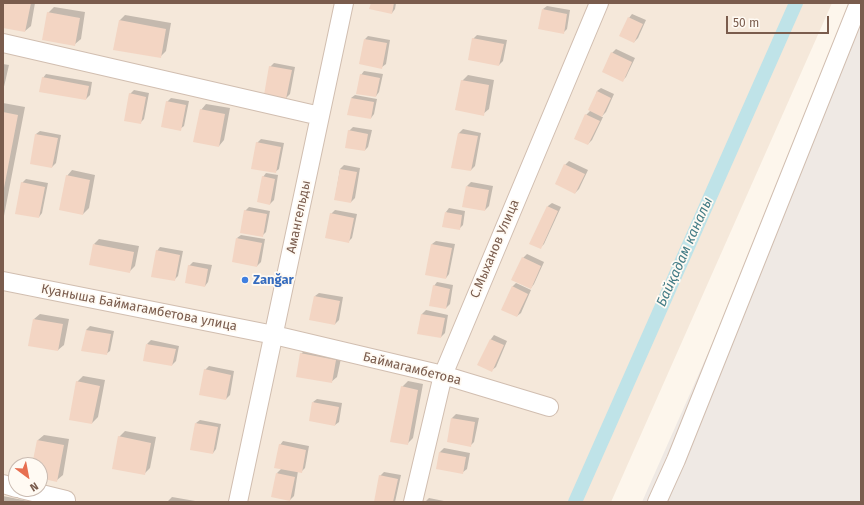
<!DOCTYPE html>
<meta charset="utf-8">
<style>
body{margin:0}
#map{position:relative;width:864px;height:505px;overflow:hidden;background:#fdf6ec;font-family:"Fira Sans",sans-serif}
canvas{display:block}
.frame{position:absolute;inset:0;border:4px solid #7a5c4d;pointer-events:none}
.north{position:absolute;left:8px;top:457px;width:40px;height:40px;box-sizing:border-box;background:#fffaf3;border:1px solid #cabbb1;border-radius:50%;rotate:148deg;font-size:11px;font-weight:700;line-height:16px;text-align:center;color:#7a5c4d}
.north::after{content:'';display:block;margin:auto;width:14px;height:18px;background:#e76f51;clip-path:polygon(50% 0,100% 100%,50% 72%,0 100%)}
.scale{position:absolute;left:726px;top:16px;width:103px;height:18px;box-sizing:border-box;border:2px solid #7a5c4d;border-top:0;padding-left:5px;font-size:12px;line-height:14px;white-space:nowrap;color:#7a5c4d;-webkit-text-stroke:3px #fffaf3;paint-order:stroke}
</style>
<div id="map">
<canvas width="864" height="505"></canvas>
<div class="frame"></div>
<div class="north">N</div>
<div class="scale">50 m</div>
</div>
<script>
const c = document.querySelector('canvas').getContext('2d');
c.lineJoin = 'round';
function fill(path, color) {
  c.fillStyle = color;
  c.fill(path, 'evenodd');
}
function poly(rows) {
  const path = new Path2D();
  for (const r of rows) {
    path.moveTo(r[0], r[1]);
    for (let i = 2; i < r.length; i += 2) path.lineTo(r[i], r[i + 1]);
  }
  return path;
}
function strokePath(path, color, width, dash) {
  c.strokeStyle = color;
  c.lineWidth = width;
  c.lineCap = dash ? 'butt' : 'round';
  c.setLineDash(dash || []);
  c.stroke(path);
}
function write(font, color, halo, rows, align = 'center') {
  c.font = font + ' "Fira Sans",sans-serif';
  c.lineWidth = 3.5;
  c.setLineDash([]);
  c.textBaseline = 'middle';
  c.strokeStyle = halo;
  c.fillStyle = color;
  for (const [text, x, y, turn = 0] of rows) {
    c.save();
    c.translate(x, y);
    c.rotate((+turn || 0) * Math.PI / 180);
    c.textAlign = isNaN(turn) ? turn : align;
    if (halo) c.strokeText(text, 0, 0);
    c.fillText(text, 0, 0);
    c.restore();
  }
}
fill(poly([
 [3,3,832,3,611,502,3,502],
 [16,465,40,465,40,489,16,489]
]), '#f5e8da');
fill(poly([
 [861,8,861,502,642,502]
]), '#efe9e4');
fill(poly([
 [3,3,35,3,31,26,25,31,3,27],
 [372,3,396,3,395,9,392,13],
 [547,6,570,10,567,29,563,33,543,9],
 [54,7,85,12,81,39,75,44,48,13],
 [632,14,646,20,638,38,634,42,629,18],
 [125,15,171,23,166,51,160,57,119,21],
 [477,35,507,40,503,61,499,65,473,39],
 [368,36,390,40,386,64,382,67,365,39],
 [616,49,635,58,626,77,622,81,612,53],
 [274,63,295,67,290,94,286,98,270,67],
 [3,64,9,65,3,91],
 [364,71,383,74,379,92,376,96,361,75],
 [46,74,92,82,90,95,86,99,43,78],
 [468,75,494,80,489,109,483,114,462,81],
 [601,88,614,94,606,112,601,117,603,117,592,140,588,144,586,115,591,110,597,91],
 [134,90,149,93,144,119,140,123,130,94],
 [355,95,377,99,374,114,371,118,351,98],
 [171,98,189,101,184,126,180,129,167,102],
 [3,103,25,107,3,221],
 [206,104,230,108,224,140,219,146,201,110],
 [353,127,372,130,368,147,365,150,349,131],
 [463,129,481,133,475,166,471,170,452,167,459,133],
 [40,131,61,135,56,163,52,167,36,134],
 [261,139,284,143,279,169,275,172,257,143],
 [569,161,588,170,579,189,575,193,565,165],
 [344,165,360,168,355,198,351,202,335,199,340,169],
 [72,170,95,175,89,208,83,214,67,176],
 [266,173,278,175,274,200,270,204,263,177],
 [26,179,48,183,42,213,39,217,22,183],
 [471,182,493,186,489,206,485,210,467,186],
 [552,203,561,207,544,244,540,248,548,206],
 [249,207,270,211,266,232,262,236,245,211],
 [449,208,465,211,463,225,459,229,446,212],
 [335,210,357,214,352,238,348,242,331,214],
 [241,235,265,239,261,262,257,266,237,238],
 [99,239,139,246,135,266,129,272,94,244],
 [436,241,455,244,449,274,446,278,432,244],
 [160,247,183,251,178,276,174,280,157,251],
 [527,254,544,262,534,284,531,288,523,258],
 [193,262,212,265,208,282,205,286,189,266],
 [437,282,453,285,450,304,446,308,434,286],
 [516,283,531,290,521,313,517,316,512,287],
 [319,293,343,297,339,320,335,324,315,296],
 [426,310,448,315,445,333,441,337,418,333,422,314],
 [40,314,69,319,64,345,58,350,34,319],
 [90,326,114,331,110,351,106,354,86,330],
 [494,335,507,341,496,367,492,370,479,364,491,339],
 [151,340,179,346,176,361,172,365,147,344],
 [307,348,342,354,337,377,331,382,301,354],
 [209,366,234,371,230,395,226,399,205,370],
 [83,376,105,380,98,417,92,423,77,382],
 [408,381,423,384,413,438,407,444,402,387],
 [317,399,342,403,339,422,335,425,313,402],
 [456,414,479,418,474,442,470,446,448,441,452,418],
 [200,420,221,424,216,449,213,453,196,423],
 [125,431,156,437,150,468,144,474,119,437],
 [44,435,69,439,63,475,57,480,40,477,40,465,33,465,38,440],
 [283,441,309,446,305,468,301,472,298,471,294,496,290,500,277,473,282,468,280,445],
 [444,448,470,453,467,469,463,472,437,468,440,452],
 [384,472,401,475,395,502,376,502,380,476],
 [3,496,33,502,3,502],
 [172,497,201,502,167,502],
 [429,498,449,502,425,502]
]), '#0003');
strokePath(poly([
 [575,502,796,3]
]), '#bfe3e8', 14);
fill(poly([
 [3,3,31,3,25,32,3,28],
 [371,3,394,3,392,14,369,9],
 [542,9,567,14,564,34,538,29],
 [47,12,80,18,75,46,42,40],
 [628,17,643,24,634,43,619,36],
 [119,20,166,29,161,58,113,50],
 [472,38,504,44,499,66,468,60],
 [364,39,387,43,382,69,359,64],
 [611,52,632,62,623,82,602,72],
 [269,66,292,70,286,99,264,95],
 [360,74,380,78,376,97,356,94],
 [42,77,89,86,86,100,39,92],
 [461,80,489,85,484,116,455,110],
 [597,91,611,98,602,117,588,110],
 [129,93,146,97,141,124,124,121],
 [351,98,374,102,371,119,347,115],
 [166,101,186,105,181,131,161,127],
 [200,109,225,114,219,147,193,142],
 [3,112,18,115,4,188,3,188],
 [585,114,600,121,588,145,574,139],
 [348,130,368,134,365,151,345,148],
 [458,133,478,136,471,171,451,168],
 [35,134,58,138,52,168,30,164],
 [256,142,281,147,276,173,251,169],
 [564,164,585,174,575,194,555,184],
 [340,169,357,172,351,203,334,200],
 [66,175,90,180,83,215,59,210],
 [262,176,275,179,270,205,257,202],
 [21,182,45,187,39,218,15,214],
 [466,186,489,190,485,211,462,207],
 [547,206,558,211,541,249,529,244],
 [244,210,267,214,263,237,240,233],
 [445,212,462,215,460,230,442,227],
 [330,213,354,218,349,243,325,238],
 [236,238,262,243,257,267,232,262],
 [93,244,134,252,130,273,89,265],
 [431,244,452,248,446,279,425,275],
 [156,250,180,255,175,281,151,277],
 [522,257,541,266,531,289,511,280],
 [188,265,208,269,205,287,185,283],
 [433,285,450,289,446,309,429,306],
 [512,286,528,294,517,317,501,310],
 [314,296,340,301,335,325,309,320],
 [421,314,445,318,441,338,417,334],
 [33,319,63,324,58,351,28,346],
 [86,330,111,334,107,355,81,351],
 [490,339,504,345,492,372,477,365],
 [146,344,176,349,172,366,143,361],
 [300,353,336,360,332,383,296,377],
 [204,369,231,375,226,400,199,395],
 [76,381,100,386,92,424,69,420],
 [401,386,418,390,408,445,390,442],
 [312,402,339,407,335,426,309,421],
 [451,418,475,422,471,447,447,442],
 [195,423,218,427,213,454,190,450],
 [118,436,151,443,145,475,112,469],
 [37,440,64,445,57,482,40,478,40,465,32,465],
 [279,444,306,450,302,473,274,468],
 [439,452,466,457,463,474,436,469],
 [276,473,295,477,290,501,271,497],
 [379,475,398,479,393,502,374,502]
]), '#f3d5c3');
const minor = poly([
 [3,43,320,116],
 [3,281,274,335,443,375,549,407],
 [3,484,16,488],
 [21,489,66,500],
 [238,502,344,3],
 [413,502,443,375,599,3],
 [657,502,676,460,859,3]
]);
strokePath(minor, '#d1beb0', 20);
strokePath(minor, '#fff', 18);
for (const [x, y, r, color] of [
 [245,280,4,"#3f7fe0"]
]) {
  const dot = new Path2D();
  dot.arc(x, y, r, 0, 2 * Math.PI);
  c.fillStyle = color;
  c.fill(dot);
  strokePath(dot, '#fffaf3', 1.5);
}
write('13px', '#7a5c4d', '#fffaf3', [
 ["Амангельды",299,217,-78],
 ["С.Мыханов Улица",495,249,-67],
 ["Куаныша Баймагамбетова улица",139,308,11],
 ["Баймагамбетова",412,369,14]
]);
write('bold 13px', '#366cbe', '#fffaf3', [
 ["Zanğar",253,280]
], 'left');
write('italic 14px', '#437c86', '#fffaf3', [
 ["Байқадам каналы",685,252,-66]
]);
</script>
